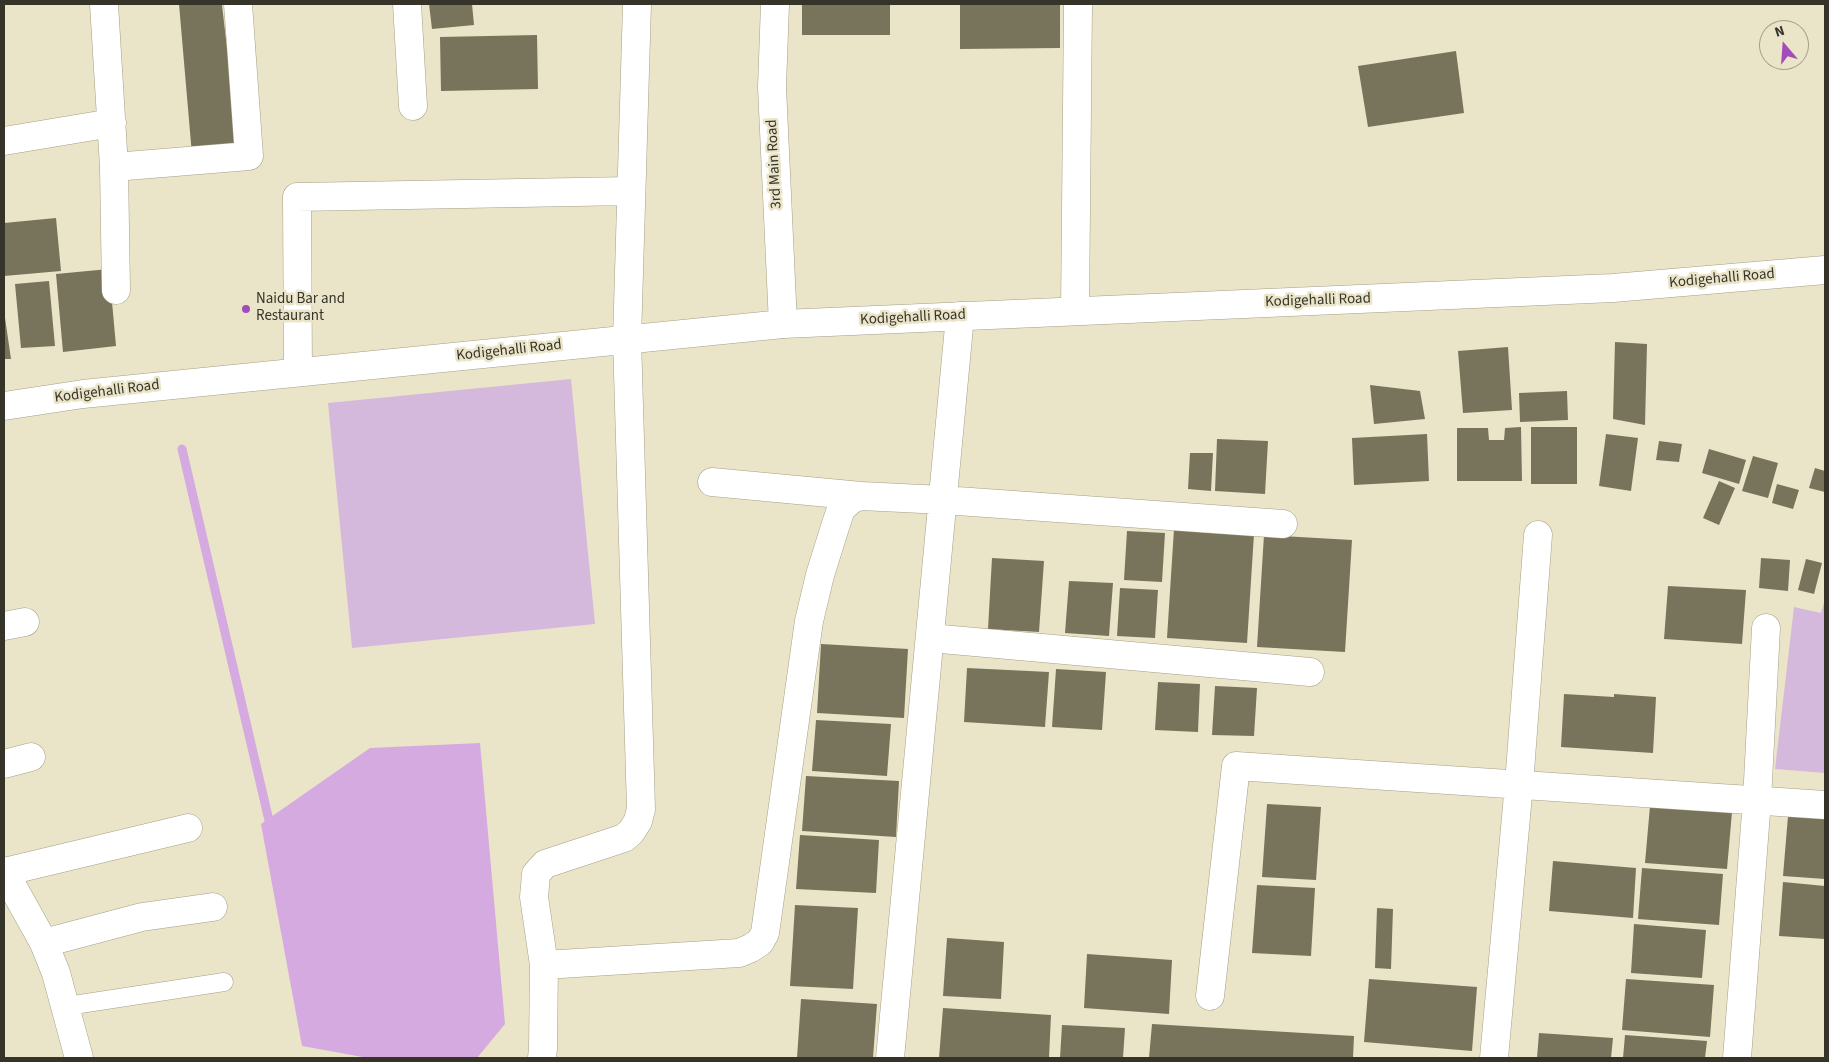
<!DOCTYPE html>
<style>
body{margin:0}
#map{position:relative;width:1829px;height:1062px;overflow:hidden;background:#eae5c9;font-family:"Source Sans 3",sans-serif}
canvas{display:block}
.frame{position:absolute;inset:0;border:5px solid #363329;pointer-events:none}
.north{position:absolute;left:1759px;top:20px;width:50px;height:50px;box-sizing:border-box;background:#eae5c9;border:1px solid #a29e89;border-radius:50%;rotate:342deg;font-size:14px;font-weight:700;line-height:20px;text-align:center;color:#363329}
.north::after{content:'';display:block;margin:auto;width:18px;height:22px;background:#a34cb9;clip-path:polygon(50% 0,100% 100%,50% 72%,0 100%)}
</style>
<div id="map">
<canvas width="1829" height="1062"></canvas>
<div class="frame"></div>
<div class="north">N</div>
</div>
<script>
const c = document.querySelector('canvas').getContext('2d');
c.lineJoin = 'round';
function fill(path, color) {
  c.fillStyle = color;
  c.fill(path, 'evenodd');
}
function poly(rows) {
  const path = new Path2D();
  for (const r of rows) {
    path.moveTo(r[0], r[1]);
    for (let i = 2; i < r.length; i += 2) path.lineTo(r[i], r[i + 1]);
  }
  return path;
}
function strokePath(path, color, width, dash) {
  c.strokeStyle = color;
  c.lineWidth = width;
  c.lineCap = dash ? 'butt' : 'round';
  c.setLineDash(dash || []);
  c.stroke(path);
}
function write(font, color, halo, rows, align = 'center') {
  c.font = font + ' "Source Sans 3",sans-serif';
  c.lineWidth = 5;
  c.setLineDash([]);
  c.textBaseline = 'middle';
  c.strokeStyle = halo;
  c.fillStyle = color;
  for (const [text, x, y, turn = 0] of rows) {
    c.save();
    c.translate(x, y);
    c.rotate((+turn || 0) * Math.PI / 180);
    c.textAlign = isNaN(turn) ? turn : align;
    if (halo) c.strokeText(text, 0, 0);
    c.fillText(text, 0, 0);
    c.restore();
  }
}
fill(poly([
 [571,379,595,624,352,648,328,403],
 [1825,599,1825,773,1775,769,1794,607,1821,613]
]), '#d5b9dc');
fill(poly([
 [480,743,505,1024,477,1058,368,1058,302,1046,261,824,370,748]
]), '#d5aae0');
strokePath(poly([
 [182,449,271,829]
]), '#d5aae0', 9);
fill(poly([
 [179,4,222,5,239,151,192,155],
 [429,4,472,4,474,25,432,29],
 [802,4,890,4,890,35,802,35],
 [960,4,1060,4,1060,48,960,49],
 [537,35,538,89,441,91,440,37],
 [1456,51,1464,113,1368,127,1358,66],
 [56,218,61,271,4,276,4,223],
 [109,269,116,346,63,352,56,274],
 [49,281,55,346,21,348,15,284],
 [4,311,11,359,4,359],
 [1615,342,1647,344,1645,425,1613,419],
 [1508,347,1512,410,1463,413,1458,351],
 [1370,385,1420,391,1425,419,1374,424],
 [1567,391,1568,420,1520,422,1519,393],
 [1521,427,1522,481,1457,481,1457,428,1488,428,1489,440,1504,440,1505,428],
 [1531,427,1577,427,1577,484,1531,484],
 [1427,434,1429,481,1354,485,1352,438],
 [1606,434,1638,438,1631,491,1599,486],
 [1217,439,1268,441,1265,494,1215,491],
 [1659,441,1682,444,1679,462,1656,460],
 [1709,449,1746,460,1739,484,1702,473],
 [1190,453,1213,453,1211,491,1188,489],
 [1753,456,1778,463,1768,498,1742,491],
 [1815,468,1825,471,1825,492,1809,488],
 [1719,481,1735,488,1719,525,1703,518],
 [1777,484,1799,490,1793,509,1772,503],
 [1174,529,1254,534,1247,643,1167,638],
 [1127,531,1165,533,1162,582,1124,580],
 [1264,535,1352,540,1345,652,1257,647],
 [992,558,1044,561,1039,632,988,629],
 [1761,558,1790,560,1788,591,1759,588],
 [1806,559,1822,563,1814,594,1798,590],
 [1069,581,1113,583,1109,636,1065,633],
 [1668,586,1746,590,1742,644,1664,639],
 [1120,588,1158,590,1155,638,1117,636],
 [821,644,908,649,904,718,817,713],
 [967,668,1049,672,1045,727,964,722],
 [1056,669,1106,672,1102,730,1052,727],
 [1158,682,1200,684,1198,732,1155,730],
 [1215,686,1257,688,1254,736,1212,735],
 [1564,694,1614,697,1614,694,1656,697,1653,753,1561,747],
 [816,720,891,724,887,776,812,771],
 [806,776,899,781,896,837,802,831],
 [1267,804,1321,807,1316,880,1262,877],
 [1650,806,1732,812,1727,869,1645,863],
 [1788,816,1825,819,1825,879,1783,876],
 [800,835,879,840,876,893,796,889],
 [1553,861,1636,868,1633,918,1549,911],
 [1642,868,1723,874,1719,925,1638,919],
 [1783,882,1825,886,1825,939,1779,936],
 [1257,885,1315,888,1311,956,1252,953],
 [795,905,858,908,853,989,790,986],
 [1377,908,1393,909,1391,969,1375,968],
 [1634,924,1706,930,1702,978,1631,973],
 [947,938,1004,942,1001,999,943,996],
 [1087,954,1172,960,1169,1014,1084,1008],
 [1369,979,1477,987,1472,1051,1364,1042],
 [1626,979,1714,985,1710,1037,1622,1030],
 [801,999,877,1004,873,1058,797,1058],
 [943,1008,1051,1015,1049,1058,939,1058],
 [1152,1024,1354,1036,1353,1058,1149,1058],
 [1062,1025,1125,1028,1123,1058,1060,1058],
 [1539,1033,1613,1038,1611,1058,1537,1058],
 [1625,1035,1707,1041,1705,1058,1623,1058]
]), '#78735b');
const lane = poly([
 [65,1008,80,1004,224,982]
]);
const street = poly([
 [104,4,114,167,116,290],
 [407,4,413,106],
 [775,4,772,87,783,324],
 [4,141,112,123],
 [114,167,249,156,238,4],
 [1075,311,1078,4],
 [298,372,297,197,631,191],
 [712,482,861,496],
 [4,626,25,622],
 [930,638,1310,672],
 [4,764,31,757],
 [4,872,188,828],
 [44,943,142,917,213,907],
 [544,965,739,953,751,948,760,942,765,933,809,621,820,575,835,527,841,509,852,499,861,496,943,500,1283,524],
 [1210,996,1236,766,1825,805],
 [542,1058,543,1048,544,965,534,897,536,874,545,864,624,838,631,832,638,821,641,809,627,339,637,4],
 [890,1058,960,316],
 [1494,1058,1519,784,1538,535],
 [1737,1058,1757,800,1766,628]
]);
const secondary = poly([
 [4,406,83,394,783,324,1613,288,1825,270],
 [4,871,44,943,56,973,79,1058]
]);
strokePath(lane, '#a49f85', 19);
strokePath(street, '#a49f85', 29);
strokePath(secondary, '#a49f85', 29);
strokePath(lane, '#fff', 18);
strokePath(street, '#fff', 28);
strokePath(secondary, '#fff', 28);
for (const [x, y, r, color] of [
 [246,309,5,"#a34cb9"]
]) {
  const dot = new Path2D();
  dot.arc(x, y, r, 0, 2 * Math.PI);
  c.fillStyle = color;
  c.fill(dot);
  strokePath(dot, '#eae5c9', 2);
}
write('15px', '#363329', '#eae5c9', [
 ["3rd Main Road",775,164,-93],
 ["Kodigehalli Road",1722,279,-5],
 ["Kodigehalli Road",1318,301,-2],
 ["Kodigehalli Road",913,318,-3],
 ["Kodigehalli Road",509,351,-6],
 ["Kodigehalli Road",107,392,-7]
]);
write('15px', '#363329', '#eae5c9', [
 ["Naidu Bar and",256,300],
 ["Restaurant",256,317]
], 'left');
</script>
